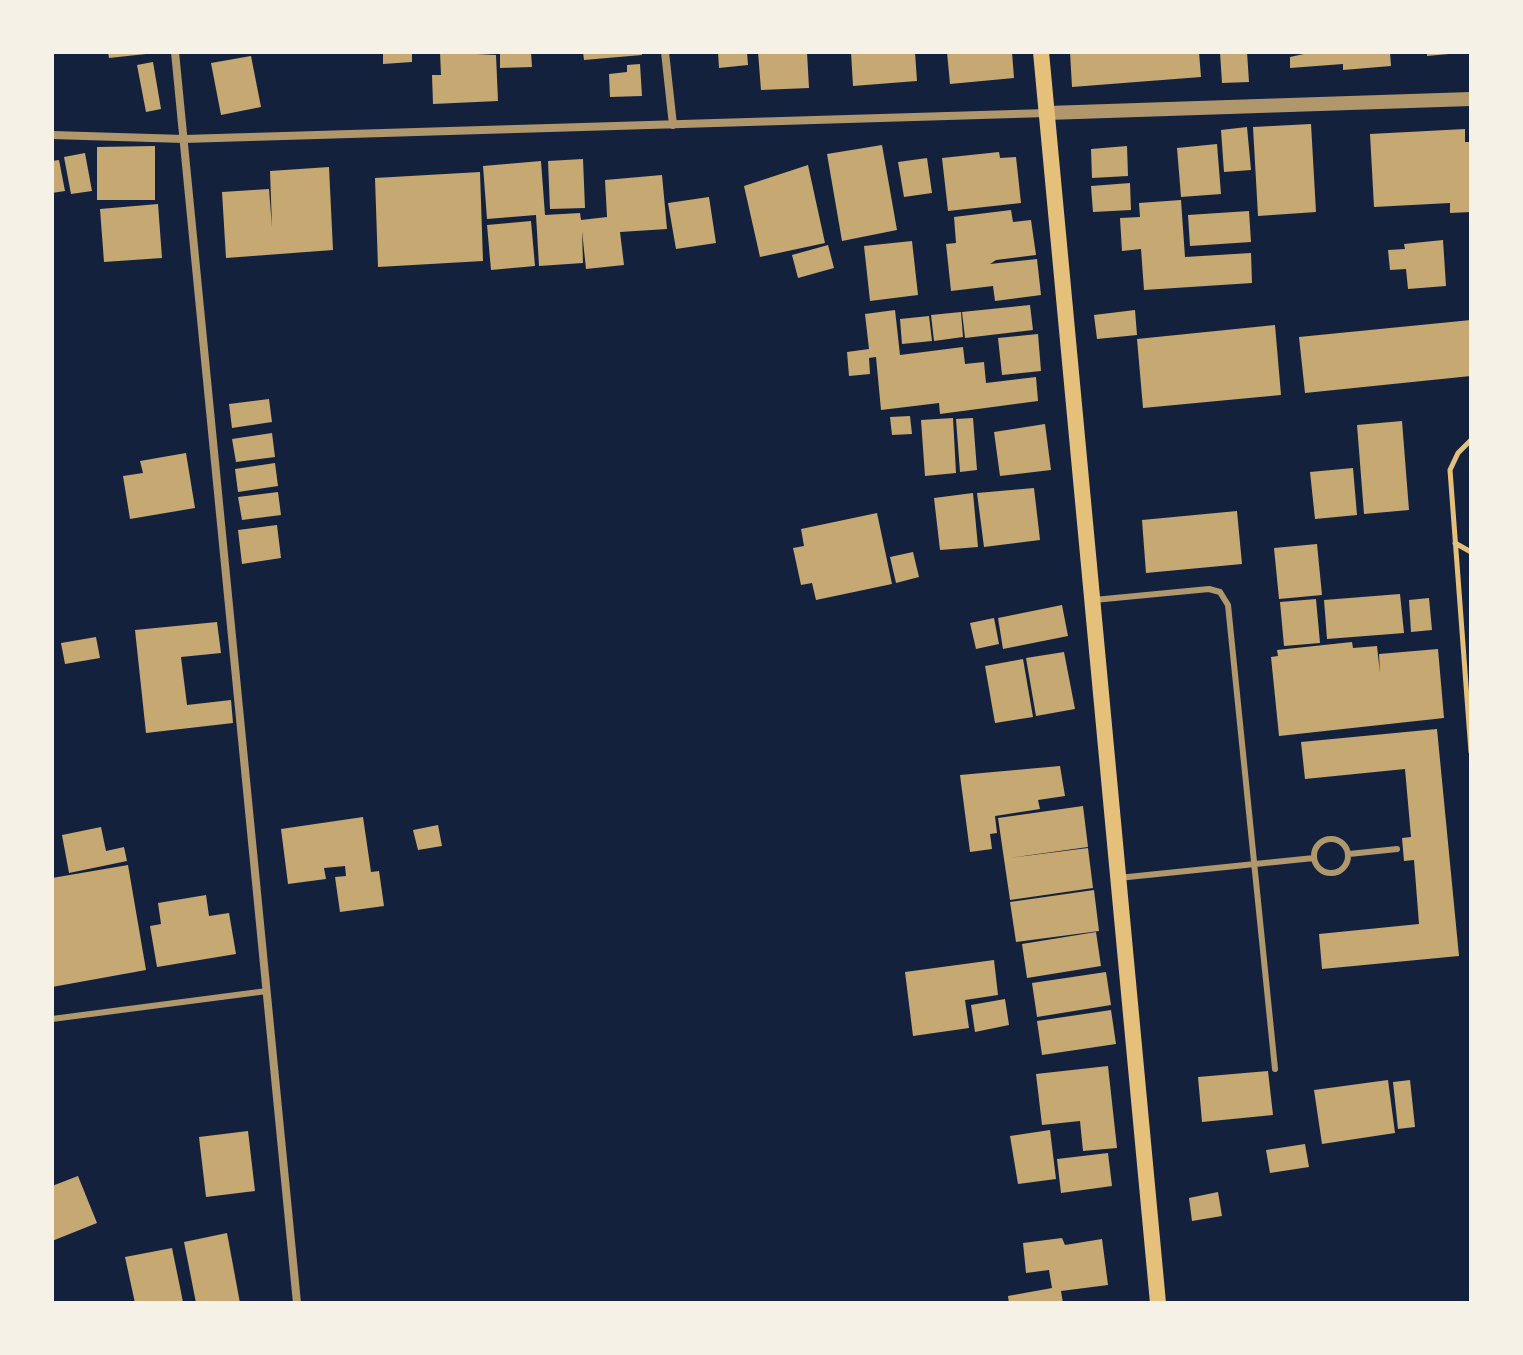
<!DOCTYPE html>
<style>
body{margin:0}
#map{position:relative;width:1523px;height:1355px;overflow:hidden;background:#14213d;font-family:Raleway,sans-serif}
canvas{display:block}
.frame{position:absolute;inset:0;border:54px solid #f6f1e7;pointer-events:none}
</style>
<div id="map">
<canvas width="1523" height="1355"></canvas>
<div class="frame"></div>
</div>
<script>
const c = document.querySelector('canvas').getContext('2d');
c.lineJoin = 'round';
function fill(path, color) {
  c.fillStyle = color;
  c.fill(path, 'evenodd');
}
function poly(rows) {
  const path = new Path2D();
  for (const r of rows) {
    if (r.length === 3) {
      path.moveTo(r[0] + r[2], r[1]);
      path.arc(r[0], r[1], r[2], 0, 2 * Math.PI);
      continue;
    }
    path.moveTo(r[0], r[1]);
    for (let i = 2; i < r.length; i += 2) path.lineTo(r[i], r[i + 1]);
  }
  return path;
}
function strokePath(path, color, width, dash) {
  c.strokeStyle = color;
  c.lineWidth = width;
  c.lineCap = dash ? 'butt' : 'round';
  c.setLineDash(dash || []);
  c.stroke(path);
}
fill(poly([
 [108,52,146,52,146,54,109,58],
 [383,52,412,52,412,62,383,64],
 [440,52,496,55,498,101,433,104,432,75,441,75],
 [500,52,531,52,532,67,500,68],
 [583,52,642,52,642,55,584,60],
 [718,52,747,52,748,65,719,68],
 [758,52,807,52,809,88,761,90],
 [851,52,915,52,917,81,853,86],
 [947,52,1012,52,1014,78,950,84],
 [1070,52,1199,52,1201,77,1072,87],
 [1220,52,1247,52,1249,82,1222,83],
 [1313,52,1390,52,1391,66,1343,70,1343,64,1290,68,1290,57],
 [1427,52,1449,52,1449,54,1427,56],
 [251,56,261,107,221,115,211,63],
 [153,62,161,109,146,112,137,65],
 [640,64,642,96,610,97,609,74,627,72,627,65],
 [1311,124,1316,212,1258,216,1253,127],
 [1247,127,1251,170,1224,172,1221,130],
 [1465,129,1465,142,1471,142,1471,212,1450,213,1450,203,1374,207,1370,134],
 [1217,144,1221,194,1181,197,1177,148],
 [882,145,897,230,842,241,827,154],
 [155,146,155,200,97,200,97,147],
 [1127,146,1128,176,1092,178,1091,149],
 [999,152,1000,158,1016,157,1021,203,948,211,942,158],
 [85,153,92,191,71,194,64,157],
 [927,158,932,193,904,197,898,162],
 [583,159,585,208,550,209,548,161],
 [59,160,65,191,52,193,52,161],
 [541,161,545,215,580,213,581,220,607,217,605,180,662,175,667,229,620,232,624,265,586,269,582,231,583,263,539,266,536,215,487,219,483,166],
 [808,165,825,243,760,257,744,186],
 [329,167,333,250,226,258,222,192,269,189,272,227,270,171],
 [480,172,483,261,378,267,375,178],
 [1130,183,1131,210,1093,212,1091,186],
 [709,197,716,243,676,249,668,203],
 [1181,200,1185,257,1251,253,1252,283,1144,290,1141,249,1122,251,1120,218,1140,217,1139,203],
 [158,204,162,258,104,262,100,209],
 [1011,210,1013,222,1031,220,1036,255,996,260,990,264,1037,259,1041,295,995,301,993,286,951,291,946,244,956,243,954,217],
 [1249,211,1251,242,1190,246,1188,215],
 [531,221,535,266,491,270,487,225],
 [1443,240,1446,286,1408,289,1406,269,1390,270,1388,250,1405,249,1404,244],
 [912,241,918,295,870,301,864,246],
 [828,245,834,268,798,278,792,255],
 [1030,305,1033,330,965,338,962,312],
 [895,310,900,355,963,347,965,364,984,362,986,383,1036,377,1038,401,940,414,939,403,881,410,876,357,869,358,870,374,849,376,847,352,869,349,865,314],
 [1135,310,1137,335,1097,339,1094,315],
 [961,312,963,337,934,341,931,315],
 [929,316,932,341,902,344,900,319],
 [1471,320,1471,376,1305,393,1299,337],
 [1275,325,1281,395,1143,408,1137,339],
 [1038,334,1041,371,1002,375,998,338],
 [269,399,272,422,232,428,229,404],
 [910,416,912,434,892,435,890,417],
 [953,418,956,473,925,476,921,420],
 [973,418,977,470,960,472,956,419],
 [1402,421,1409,510,1364,514,1357,425],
 [1045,424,1051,470,1000,476,994,432],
 [272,433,275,457,236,462,232,439],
 [186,453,195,508,130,519,123,476,143,473,140,461],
 [275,463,278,486,238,492,235,469],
 [1353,468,1357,515,1315,519,1310,472],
 [1034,488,1040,540,984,547,977,493],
 [278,492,281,515,242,520,238,497],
 [973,493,978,547,940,550,934,498],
 [1237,511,1242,564,1146,573,1142,520],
 [877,513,892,584,816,600,812,583,801,585,793,548,804,546,801,529],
 [277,525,281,558,242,564,238,530],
 [1317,544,1322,595,1279,599,1274,548],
 [913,552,919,577,896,583,890,557],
 [1400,594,1404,633,1327,639,1324,600],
 [1429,598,1432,630,1411,632,1409,600],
 [1316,599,1320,643,1284,646,1280,602],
 [1062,605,1068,636,1003,649,998,618],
 [994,618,999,644,976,649,970,623],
 [217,622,221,653,181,657,187,705,231,700,233,723,146,733,135,630],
 [96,637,100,658,65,664,61,643],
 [1352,642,1353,648,1377,646,1380,673,1379,654,1438,649,1444,718,1279,736,1271,657,1278,656,1277,650],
 [1064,652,1075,709,1036,716,1026,658],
 [1023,659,1033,717,995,723,985,666],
 [1437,729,1459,956,1322,969,1319,934,1419,924,1414,860,1404,861,1402,838,1411,837,1405,769,1305,779,1301,742],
 [1060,766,1065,796,1038,800,1040,809,995,816,997,833,990,834,992,849,970,852,960,775],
 [1083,806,1088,847,1009,858,1088,848,1093,888,1010,900,998,818],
 [363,817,371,872,379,871,384,906,340,912,335,877,346,876,345,866,324,868,326,879,288,884,281,829],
 [438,825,442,846,418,850,413,830],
 [101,827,106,851,124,847,127,861,69,873,62,835],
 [128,865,146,970,52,987,52,878],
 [1094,890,1099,931,1016,942,1010,902],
 [206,895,209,916,229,913,236,954,157,967,150,926,161,924,158,903],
 [1096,932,1101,966,1027,978,1022,944],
 [994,960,998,995,965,1000,969,1028,913,1036,905,972],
 [1106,972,1111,1005,1037,1017,1032,983],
 [1005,999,1009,1025,975,1032,971,1005],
 [1111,1010,1116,1044,1042,1055,1037,1021],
 [1108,1066,1117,1148,1083,1151,1080,1121,1042,1125,1036,1074],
 [1268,1071,1273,1115,1202,1122,1198,1077],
 [1388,1080,1395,1133,1322,1144,1314,1090],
 [1410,1080,1415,1127,1398,1129,1393,1082],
 [1050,1130,1056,1179,1018,1184,1010,1136],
 [248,1131,255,1191,206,1197,199,1137],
 [1305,1144,1309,1167,1270,1173,1266,1150],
 [1108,1153,1112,1186,1061,1193,1057,1159],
 [78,1176,97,1223,52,1241,52,1186],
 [1218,1192,1222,1216,1192,1221,1189,1198],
 [227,1233,240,1303,196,1303,184,1242],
 [1062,1238,1065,1245,1102,1239,1108,1285,1061,1291,1063,1303,1009,1303,1008,1296,1052,1288,1049,1270,1026,1273,1023,1243],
 [172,1248,183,1302,135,1303,125,1257]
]), '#c6a872');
strokePath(poly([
 [1471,440,1458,453,1450,470,1471,752],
 [1455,543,1471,552]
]), '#e5c07b', 5);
strokePath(poly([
 [1094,600,1209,589,1220,592,1228,605,1275,1069],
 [1331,856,17],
 [1349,854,1397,849],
 [1118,878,1314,858],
 [52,1019,267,991]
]), '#b1986c', 6);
strokePath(poly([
 [175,52,297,1303],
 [665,52,673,125],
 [52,135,184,139,1047,113]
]), '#b1986c', 8);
strokePath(poly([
 [1047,113,1471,99]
]), '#b1986c', 14);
strokePath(poly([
 [1041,52,1158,1303]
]), '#e5c07b', 16);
</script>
